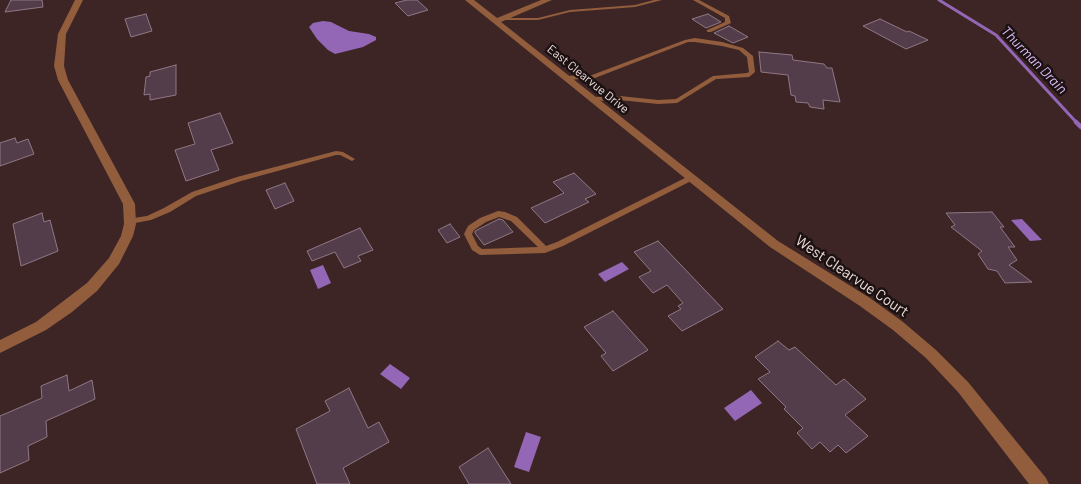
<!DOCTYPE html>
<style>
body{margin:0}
canvas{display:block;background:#3d2525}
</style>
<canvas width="1081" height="484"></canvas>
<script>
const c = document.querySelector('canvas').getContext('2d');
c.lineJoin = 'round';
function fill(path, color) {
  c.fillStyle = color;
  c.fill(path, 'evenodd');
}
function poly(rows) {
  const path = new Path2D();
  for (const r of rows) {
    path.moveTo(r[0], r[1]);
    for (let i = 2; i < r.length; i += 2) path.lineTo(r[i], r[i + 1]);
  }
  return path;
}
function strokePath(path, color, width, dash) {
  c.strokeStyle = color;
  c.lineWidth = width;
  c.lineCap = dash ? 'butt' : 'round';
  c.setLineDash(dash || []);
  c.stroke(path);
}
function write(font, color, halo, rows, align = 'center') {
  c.font = font + ' Barlow,sans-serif';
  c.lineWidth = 5;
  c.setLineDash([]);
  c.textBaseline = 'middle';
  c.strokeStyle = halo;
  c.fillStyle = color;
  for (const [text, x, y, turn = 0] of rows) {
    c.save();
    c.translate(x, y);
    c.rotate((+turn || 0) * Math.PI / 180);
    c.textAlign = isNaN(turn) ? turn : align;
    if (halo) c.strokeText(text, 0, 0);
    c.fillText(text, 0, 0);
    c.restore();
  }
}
fill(poly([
 [323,21,331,22,349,31,369,34,376,37,376,40,363,47,335,54,328,50,317,39,309,27,313,23],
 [1022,219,1042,240,1030,241,1011,220],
 [622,262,629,269,605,282,598,274],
 [323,265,331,283,318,289,310,270],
 [390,364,410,378,401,389,380,374],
 [751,390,762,403,735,421,724,408],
 [526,432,541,437,529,472,514,467]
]), '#9367b5');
strokePath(poly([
 [939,0,996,35,1077,123]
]), '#9367b5', 3);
strokePath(poly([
 [1076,122,1081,127]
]), '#9367b5', 4.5);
const building = poly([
 [11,0,42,0,43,7,5,12,11,0],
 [407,0,417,0,428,10,408,16,395,3,407,0],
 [146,14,152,31,131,37,125,19,146,14],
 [708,14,721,22,706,28,692,19,708,14],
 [880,19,907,32,909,31,928,40,906,49,863,26,880,19],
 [729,26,748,37,733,43,714,33,729,26],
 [759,52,792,55,793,60,824,64,827,68,832,68,840,102,823,100,824,109,810,107,808,103,796,102,795,96,791,95,788,75,761,72,759,52],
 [176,65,176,95,150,100,150,94,144,95,146,77,150,76,150,72,176,65],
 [220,113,233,143,211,150,219,170,186,181,175,150,195,144,188,123,220,113],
 [15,138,17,143,28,139,34,154,0,166,0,143,15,138],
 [574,173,596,194,585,199,589,202,545,223,531,208,564,193,553,182,574,173],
 [285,183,294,201,275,209,266,190,285,183],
 [992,212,1004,227,1000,227,1015,247,1008,247,1017,260,1009,265,1032,282,1005,283,997,271,988,269,978,254,982,251,951,227,955,225,946,213,992,212],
 [42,213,44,222,50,220,58,251,21,266,13,224,42,213],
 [499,219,503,220,513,232,484,245,475,233,475,231,499,219],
 [450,224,460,237,447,243,438,230,450,224],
 [360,228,373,250,358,256,361,261,344,268,335,252,312,261,307,251,360,228],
 [658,241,723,309,682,331,668,316,681,309,678,306,683,303,667,285,653,293,639,277,651,271,634,252,658,241],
 [613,311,648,350,613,371,601,356,606,353,584,327,613,311],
 [778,341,789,350,795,347,836,385,844,379,866,399,845,415,868,436,846,453,838,445,830,452,820,442,812,449,797,433,803,428,784,409,786,407,758,379,770,372,755,357,778,341],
 [67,375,69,391,92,380,95,399,46,421,47,437,28,446,29,460,0,473,0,416,42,398,41,386,67,375],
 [349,388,368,428,379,422,389,442,343,468,350,484,317,484,296,429,330,411,325,401,349,388],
 [488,448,511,484,469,484,459,467,488,448]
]);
fill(building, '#533d4a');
strokePath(building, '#907785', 1);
fill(poly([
 [654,0,662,0,635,7,570,12,538,20,504,20,502,19,504,18,538,18,570,10,635,5,654,0],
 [693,0,699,0,729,16,731,23,711,32,707,32,707,30,725,22,725,18,693,0],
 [695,38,722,42,743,48,753,56,755,72,749,77,716,79,677,103,658,104,620,100,593,101,590,99,593,97,620,96,658,100,676,99,713,76,747,73,749,72,747,57,739,50,722,46,695,42,688,42,595,78,567,80,564,78,567,76,592,75,685,40,695,38],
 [336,151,343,152,355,159,352,161,340,155,336,155,241,181,196,196,170,212,151,220,130,224,126,221,127,219,147,216,164,208,192,192,237,177,336,151],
 [689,176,693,176,694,178,693,180,563,246,545,253,480,255,472,250,464,234,468,226,480,218,498,211,505,212,517,217,546,246,557,242,689,176],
 [499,217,511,221,538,247,482,249,478,246,472,234,474,230,486,222,499,217]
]), '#925d3c');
fill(poly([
 [75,0,83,0,66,34,64,66,68,80,135,204,136,224,133,236,119,264,97,291,72,312,46,330,0,353,0,340,36,322,87,283,109,258,121,236,124,224,123,204,58,80,54,66,58,34,75,0],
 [465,0,474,0,497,18,541,0,552,0,501,22,778,241,870,298,903,322,936,350,968,382,1046,478,1049,484,1029,484,958,392,926,358,893,330,860,306,770,247,465,0]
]), '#925d3c');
write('12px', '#eddcdc', '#1c1111', [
 ["East Clearvue Drive",588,79,39]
]);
write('italic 14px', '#dfbdfc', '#1c1111', [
 ["Thurman Drain",1034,60,46]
]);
write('15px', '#eddcdc', '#1c1111', [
 ["West Clearvue Court",852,276,34]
]);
</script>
